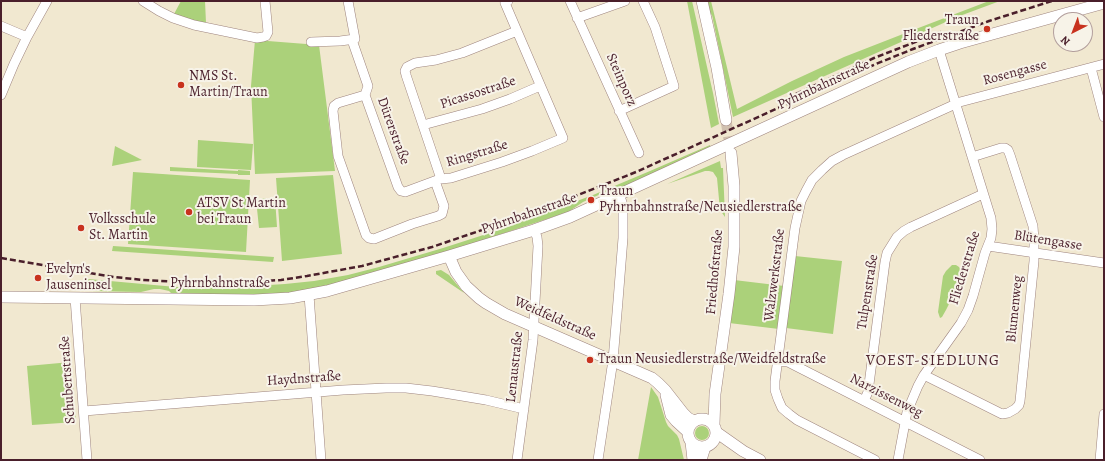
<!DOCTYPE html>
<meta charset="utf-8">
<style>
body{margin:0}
#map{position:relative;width:1105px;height:461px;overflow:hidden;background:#f1e8d0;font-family:Alegreya,serif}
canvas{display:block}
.frame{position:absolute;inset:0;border:2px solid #4a1f2b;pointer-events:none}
.north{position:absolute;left:1053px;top:12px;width:40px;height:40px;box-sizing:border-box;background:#f7f3e8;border:1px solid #b29e9c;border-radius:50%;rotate:222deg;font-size:11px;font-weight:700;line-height:16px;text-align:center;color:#4a1f2b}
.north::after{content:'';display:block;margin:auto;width:14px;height:18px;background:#c8321e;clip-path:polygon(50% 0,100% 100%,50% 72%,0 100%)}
</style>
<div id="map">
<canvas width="1105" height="461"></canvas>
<div class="frame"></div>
<div class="north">N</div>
</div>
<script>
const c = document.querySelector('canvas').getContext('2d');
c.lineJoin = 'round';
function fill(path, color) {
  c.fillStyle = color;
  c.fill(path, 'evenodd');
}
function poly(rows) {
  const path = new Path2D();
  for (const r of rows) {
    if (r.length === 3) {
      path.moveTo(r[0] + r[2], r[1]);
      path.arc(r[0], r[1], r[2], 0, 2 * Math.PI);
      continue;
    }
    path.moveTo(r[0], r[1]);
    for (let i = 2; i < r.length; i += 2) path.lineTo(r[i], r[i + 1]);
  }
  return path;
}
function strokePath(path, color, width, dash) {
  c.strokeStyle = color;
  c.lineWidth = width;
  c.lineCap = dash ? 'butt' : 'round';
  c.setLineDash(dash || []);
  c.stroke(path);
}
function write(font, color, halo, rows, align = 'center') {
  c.font = font + ' Alegreya,serif';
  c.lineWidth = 4;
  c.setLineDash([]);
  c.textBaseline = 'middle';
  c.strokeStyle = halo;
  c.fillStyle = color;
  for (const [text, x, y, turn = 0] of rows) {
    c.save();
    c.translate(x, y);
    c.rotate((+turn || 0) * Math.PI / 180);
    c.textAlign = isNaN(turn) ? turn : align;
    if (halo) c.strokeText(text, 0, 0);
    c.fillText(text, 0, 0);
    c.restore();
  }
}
fill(poly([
 [181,1,205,1,206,23,193,21,174,14],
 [687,1,692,1,713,93,719,124,711,128],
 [706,1,711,1,737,109,792,81,844,57,921,27,989,1,1000,1,957,17,733,117,712,15,709,13],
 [255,40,319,45,335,171,255,174,251,86],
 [198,140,253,144,251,170,197,167],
 [710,145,711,148,624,188,603,193,583,202,568,212,444,253,311,290,270,295,173,295,169,291,160,289,154,289,141,292,88,291,88,279,176,287,222,288,285,284,314,281,348,275,379,267,443,248,499,230,593,195,650,171],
 [115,146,142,160,112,166],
 [720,161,721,168,723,168,725,217,720,210,717,178,713,172,709,171,705,171,667,184],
 [170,167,238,171,238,170,250,171,250,175,238,175,238,174,170,171],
 [133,172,250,180,246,252,128,244],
 [333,175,342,254,282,261,276,178],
 [275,198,277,227,259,228,256,199],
 [113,246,274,257,273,262,112,251],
 [795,256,842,261,833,334,786,328],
 [952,265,956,265,959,267,961,270,961,274,954,294,946,310,942,317,940,318,938,312,943,276,946,271],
 [441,270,449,275,464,293,436,274,436,271],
 [734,280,784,286,779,329,729,323],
 [71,362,76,422,32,425,27,366],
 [651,387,658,397,666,422,668,426,677,435,679,439,684,460,638,460],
 [702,433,7]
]), '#abd17a');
strokePath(poly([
 [726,120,731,152]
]), '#d0c0af', 11, [11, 5.5]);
const minor = poly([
 [143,1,159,11,173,18,194,25,257,38,263,37,266,36,268,32,265,1],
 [508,1,505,3,563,138,532,151,502,162,451,178,441,179,406,75,405,71,407,67,415,63,436,60,462,53,517,31],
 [570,1,639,153],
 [577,18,625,1],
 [1,26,27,37],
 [352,40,368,86,365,95,398,187,401,191,405,192,440,179],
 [311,42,340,41,355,39,348,1],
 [1091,68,1104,117],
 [1,95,14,64,27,37,47,1],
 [365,95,338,103,334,106,333,111,338,156,366,235,369,238,374,239,412,224,438,216,442,214,444,206,435,181],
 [619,111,674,86,655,27,643,1],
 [423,125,482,109,510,99,540,86],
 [988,246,1104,263],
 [309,295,321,460],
 [75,298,87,460],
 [778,361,788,362,980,460],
 [924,375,1002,414,1008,413,1015,409,1019,405,1020,401,1034,261,1034,240,1033,226,1010,155,1008,150,1005,148,1001,148,972,157],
 [864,401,868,392,885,262,887,253,897,237,904,231,911,227,983,194],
 [84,411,343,390,386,388,406,388,432,391,486,400,524,409],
 [517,460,533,340,538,246,537,237,534,230],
 [598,460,613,360,618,301,623,238,623,210,622,202,619,195],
 [875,460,797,420,789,414,782,408,778,399,775,390,775,381,795,228,801,201,806,191,812,180,822,170,832,161,843,155,960,102,1104,64],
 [898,460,907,412,918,386,924,375,961,323,968,310,973,296,985,253,991,238,992,229,991,218,939,50],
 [1100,460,1104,414]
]);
const tertiary = poly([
 [702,1,717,68,726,120],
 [449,256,456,272,466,286,479,298,486,303,505,314,652,378,658,383,665,390,683,413,688,418,694,421],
 [1,297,254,300,290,298,327,291,449,256,534,230,570,217,908,62,939,50,960,43,1104,3],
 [666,395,671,415,676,421,688,432],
 [702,433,14],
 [714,424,715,394,729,294,734,247,734,186,731,153],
 [716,432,743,451,760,460],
 [691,442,693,460],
 [701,460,705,447]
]);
strokePath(minor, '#9e847e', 10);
strokePath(tertiary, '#9e847e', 12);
strokePath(minor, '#fff', 9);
strokePath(tertiary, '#fff', 11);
strokePath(poly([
 [796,94,874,58,941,32],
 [1,258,114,277,143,280,201,283,229,283,281,280,307,276,362,266,432,247,491,227,568,199,636,172,876,64,913,49,989,21,1052,1]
]), '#4a1f2b', 2.5, [6, 3]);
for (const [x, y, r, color] of [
 [987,29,4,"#c8321e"],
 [181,85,4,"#c8321e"],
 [591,200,4,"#c8321e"],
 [189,212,4,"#c8321e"],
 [81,228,4,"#c8321e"],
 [38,278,4,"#c8321e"],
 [590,360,4,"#c8321e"]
]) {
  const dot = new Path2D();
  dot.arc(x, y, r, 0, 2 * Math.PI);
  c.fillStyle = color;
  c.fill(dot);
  strokePath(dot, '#f7f3e8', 1.5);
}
write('14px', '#4a1f2b', '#f7f3e8', [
 ["Traun",979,21,"right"],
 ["Fliederstraße",979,37,"right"],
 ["NMS St.",189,77],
 ["Martin/Traun",189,93],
 ["Traun",599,192],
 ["Pyhrnbahnstraße/Neusiedlerstraße",599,208],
 ["ATSV St Martin",197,204],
 ["bei Traun",197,220],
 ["Volksschule",89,220],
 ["St. Martin",89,236],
 ["Evelyn's",46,270],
 ["Jauseninsel",46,286],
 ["Traun Neusiedlerstraße/Weidfeldstraße",598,360]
], 'left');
write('14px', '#4a1f2b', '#f7f3e8', [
 ["Rosengasse",1015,73,-15],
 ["Steinporz",621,80,66],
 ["Pyhrnbahnstraße",824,85,-25],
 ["Picassostraße",478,93,-18],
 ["Dürerstraße",393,131,70],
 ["Ringstraße",477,154,-17],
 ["Pyhrnbahnstraße",529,214,-19],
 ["Blütengasse",1048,241,9],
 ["Fliederstraße",965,268,-73],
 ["Friedhofstraße",715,272,-85],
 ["Walzwerkstraße",775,275,-83],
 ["Pyhrnbahnstraße",220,284],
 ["Tulpenstraße",868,292,-81],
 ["Blumenweg",1015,309,-84],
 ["Weidfeldstraße",555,319,24],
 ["Lenaustraße",515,367,-84],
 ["Haydnstraße",304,379,-4],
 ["Schubertstraße",68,380,-94],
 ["Narzissenweg",886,396,27]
]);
c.letterSpacing = '1px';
write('15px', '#4a1f2b', '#f7f3e8', [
 ["VOEST-SIEDLUNG",933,361]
]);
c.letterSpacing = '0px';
</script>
